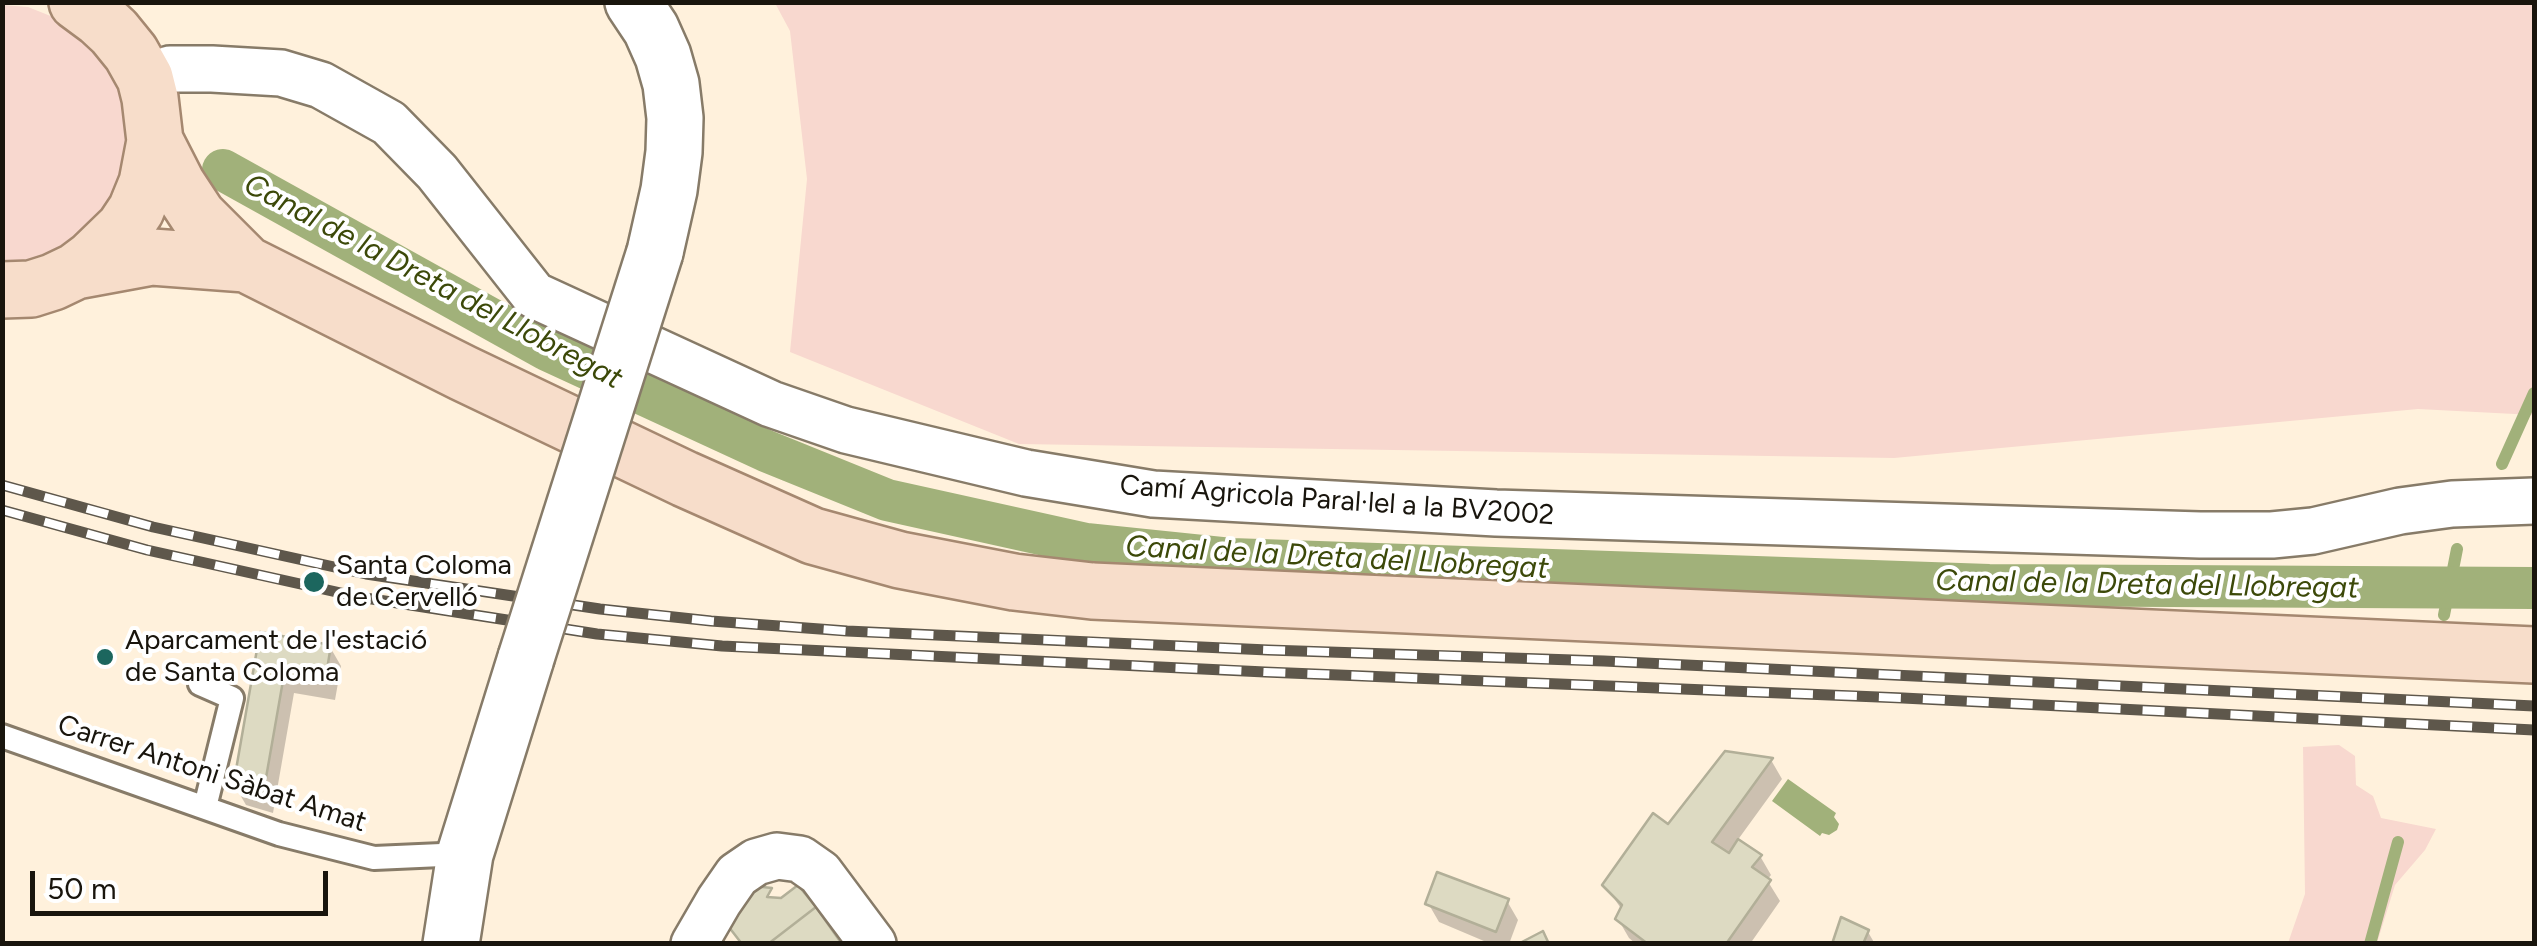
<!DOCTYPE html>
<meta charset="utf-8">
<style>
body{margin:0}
#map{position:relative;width:2537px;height:946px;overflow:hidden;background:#fff1dc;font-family:Figtree,sans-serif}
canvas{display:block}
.frame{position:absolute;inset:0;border:5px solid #19150d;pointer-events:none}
.scale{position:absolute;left:30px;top:871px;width:298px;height:45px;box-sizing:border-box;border:5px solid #19150d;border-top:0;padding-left:12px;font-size:30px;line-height:35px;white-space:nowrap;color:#19150d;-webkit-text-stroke:8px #fff;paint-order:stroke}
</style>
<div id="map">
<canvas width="2537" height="946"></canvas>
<div class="frame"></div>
<div class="scale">50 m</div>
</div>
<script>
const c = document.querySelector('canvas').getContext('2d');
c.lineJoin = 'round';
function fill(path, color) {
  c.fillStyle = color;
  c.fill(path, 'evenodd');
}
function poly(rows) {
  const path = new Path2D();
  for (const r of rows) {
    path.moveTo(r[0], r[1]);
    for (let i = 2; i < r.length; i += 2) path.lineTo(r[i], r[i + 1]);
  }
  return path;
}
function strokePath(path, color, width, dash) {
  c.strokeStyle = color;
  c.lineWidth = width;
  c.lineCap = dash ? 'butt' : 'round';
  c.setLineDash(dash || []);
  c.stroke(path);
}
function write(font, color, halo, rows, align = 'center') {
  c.font = font + ' Figtree,sans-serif';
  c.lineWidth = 8;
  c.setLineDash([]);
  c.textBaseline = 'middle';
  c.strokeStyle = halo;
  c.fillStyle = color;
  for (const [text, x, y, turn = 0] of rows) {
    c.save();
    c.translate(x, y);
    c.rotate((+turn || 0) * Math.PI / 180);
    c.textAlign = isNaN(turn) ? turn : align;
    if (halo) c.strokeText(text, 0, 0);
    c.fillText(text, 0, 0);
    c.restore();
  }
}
fill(poly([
 [775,3,2534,3,2534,415,2418,409,1894,458,1019,444,790,352,807,179,790,31],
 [2,5,28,7,68,23,100,52,121,89,129,131,122,173,103,211,72,240,34,259,3,262],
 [2339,745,2355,756,2356,785,2373,796,2381,818,2436,829,2425,850,2395,885,2377,943,2288,943,2305,894,2303,747]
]), '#f8d8cf');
fill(poly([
 [1788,779,1836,813,1834,817,1839,824,1837,830,1829,835,1822,833,1820,836,1772,801]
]), '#a1b17a');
fill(poly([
 [262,634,330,647,341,666,335,700,294,693,273,813,246,805,235,786],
 [1726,754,1771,760,1782,779,1737,841,1760,856,1771,875,1767,880,1780,901,1750,944,1636,944,1629,938,1618,919,1622,910,1605,885,1669,828],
 [1507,901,1518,920,1509,944,1491,944,1439,922,1428,903],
 [1868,932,1875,944,1834,944]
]), '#0003');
strokePath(poly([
 [2502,464,2534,393],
 [2444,615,2457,549],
 [2370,944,2398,842]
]), '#a1b17a', 12);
strokePath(poly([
 [223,170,547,350,766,451,887,500,1086,544,1231,559,1989,585,2534,588]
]), '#a1b17a', 42);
const building = poly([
 [260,632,331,645,325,682,284,675,263,795,233,787,260,632],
 [1725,751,1773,758,1712,842,1729,853,1738,839,1762,855,1752,867,1771,880,1726,944,1648,944,1615,919,1622,905,1602,885,1653,813,1668,824,1725,751],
 [1437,872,1509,899,1496,932,1425,904,1437,872],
 [744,885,772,888,767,897,781,898,798,885,816,907,768,944,742,944,725,922,744,885],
 [816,907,842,944,768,944,816,907],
 [1841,917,1869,930,1863,944,1832,944,1841,917],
 [1543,931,1549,944,1518,944,1543,931]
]);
fill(building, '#dddac2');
strokePath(building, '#b2af98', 2.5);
const service = poly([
 [200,684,232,698,205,807],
 [2,736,279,834,374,858,464,854]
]);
const minor = poly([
 [145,78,170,69,212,69,281,73,321,85,389,123,437,172,534,295,771,404,846,430,1026,473,1153,494,1496,513,2200,535,2272,535,2313,531,2400,511,2452,504,2534,501],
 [694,944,719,901,737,875,756,862,777,856,800,859,820,873,873,944]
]);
const tertiary = poly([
 [633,2,651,29,663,56,671,84,675,118,674,152,669,190,655,252],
 [451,944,465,854,526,658]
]);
const primary = poly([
 [155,141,177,184,198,216,246,264,463,373,685,479,813,536,900,560,1014,582,1092,591,2534,655],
 [76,271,152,257,246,264],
 [2,290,31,289,53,282,76,271,92,259,124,228,136,210,147,183,155,141,150,98,145,78,131,53,114,32,100,19,77,2]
]);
strokePath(service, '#877b68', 28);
strokePath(minor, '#877b68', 50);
strokePath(tertiary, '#877b68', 60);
strokePath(primary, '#a58870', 60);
strokePath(service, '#fff', 22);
strokePath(minor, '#fff', 45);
strokePath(tertiary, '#fff', 55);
strokePath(primary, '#f7ddca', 55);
const rail = poly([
 [2,485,153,527,366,574,600,609,711,621,847,631,1268,650,1604,661,2534,706],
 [2,510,147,550,359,597,597,634,722,646,1265,672,1903,698,2534,730]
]);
strokePath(rail, '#5e574b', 11);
strokePath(rail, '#fff', 8, [22]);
const tertiaryBridge = poly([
 [526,658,655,252]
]);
strokePath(tertiaryBridge, '#877b68', 60, []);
strokePath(tertiaryBridge, '#fff', 55);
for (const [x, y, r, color] of [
 [314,582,12,"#1c665e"],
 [105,657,10,"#1c665e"]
]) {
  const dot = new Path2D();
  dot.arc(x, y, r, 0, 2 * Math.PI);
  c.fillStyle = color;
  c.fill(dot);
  strokePath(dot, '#fff', 4);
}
write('28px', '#19150d', '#fff', [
 ["Camí Agricola Paral·lel a la BV2002",1337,501,4],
 ["Carrer Antoni Sàbat Amat",212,774,18]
]);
write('28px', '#19150d', '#fff', [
 ["Santa Coloma",336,566],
 ["de Cervelló",336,598],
 ["Aparcament de l'estació",125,641],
 ["de Santa Coloma",125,673]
], 'left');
write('italic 30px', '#3c4909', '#fff', [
 ["Canal de la Dreta del Llobregat",433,282,28],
 ["Canal de la Dreta del Llobregat",1337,558,3],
 ["Canal de la Dreta del Llobregat",2147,585,1]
]);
</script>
